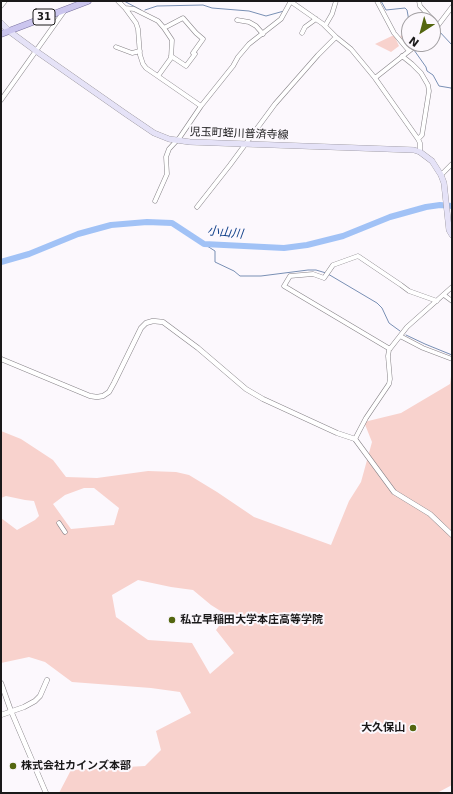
<!DOCTYPE html>
<meta charset="utf-8">
<style>
body{margin:0}
#map{position:relative;width:453px;height:794px;overflow:hidden;background:#fcf8fd;font-family:"DejaVu Sans",sans-serif}
canvas{display:block}
.frame{position:absolute;inset:0;border:2px solid #1a191a;pointer-events:none}
.north{position:absolute;left:401px;top:12px;width:40px;height:40px;box-sizing:border-box;background:#fcf8fd;border:1px solid #a29fa2;border-radius:50%;rotate:216deg;font-size:11px;font-weight:700;line-height:16px;text-align:center;color:#1a191a}
.north::after{content:'';display:block;margin:auto;width:14px;height:18px;background:#546610;clip-path:polygon(50% 0,100% 100%,50% 72%,0 100%)}
</style>
<div id="map">
<canvas width="453" height="794"></canvas>
<div class="frame"></div>
<div class="north">N</div>
</div>
<script>
const c = document.querySelector('canvas').getContext('2d');
c.lineJoin = 'round';
function fill(path, color) {
  c.fillStyle = color;
  c.fill(path, 'evenodd');
}
function poly(rows) {
  const path = new Path2D();
  for (const r of rows) {
    path.moveTo(r[0], r[1]);
    for (let i = 2; i < r.length; i += 2) path.lineTo(r[i], r[i + 1]);
  }
  return path;
}
function strokePath(path, color, width, dash) {
  c.strokeStyle = color;
  c.lineWidth = width;
  c.lineCap = dash ? 'butt' : 'round';
  c.setLineDash(dash || []);
  c.stroke(path);
}
function write(font, color, halo, rows, align = 'center') {
  c.font = font + ' "DejaVu Sans","Noto Sans JP",sans-serif';
  c.lineWidth = 4;
  c.setLineDash([]);
  c.textBaseline = 'middle';
  c.strokeStyle = halo;
  c.fillStyle = color;
  for (const [text, x, y, turn = 0] of rows) {
    c.save();
    c.translate(x, y);
    c.rotate((+turn || 0) * Math.PI / 180);
    c.textAlign = isNaN(turn) ? turn : align;
    if (halo) c.strokeText(text, 0, 0);
    c.fillText(text, 0, 0);
    c.restore();
  }
}
fill(poly([
 [409,32,409,44,416,44,410,49,400,36],
 [394,35,399,46,391,52,375,44],
 [452,369,452,785,437,793,59,793,71,770,145,766,161,750,156,731,191,713,180,692,151,688,72,682,45,662,29,657,1,663,1,518,17,530,35,520,39,516,34,501,25,500,6,496,1,498,1,431,21,439,53,460,66,477,97,478,148,471,176,472,189,475,217,492,254,517,331,545,349,501,361,482,372,442,364,422,401,413,450,384],
 [84,488,94,488,119,508,114,525,71,529,53,504,65,495],
 [138,580,171,587,193,590,211,605,227,615,216,630,234,653,210,674,192,643,148,640,116,617,112,595]
]), '#f8d2cd');
strokePath(poly([
 [124,1,141,10],
 [381,1,386,10,405,8,407,10,409,21],
 [145,10,157,6,203,5,212,8,249,11,266,16,284,11],
 [438,30,452,45],
 [409,44,411,47],
 [414,50,426,67,427,71,433,75,439,86,451,88,452,90],
 [204,244,215,251,215,262,234,271,240,276,261,276,308,270,316,270,326,273],
 [328,274,377,303,382,308,389,323,400,331],
 [406,335,425,344,452,355]
]), '#788fb4', 1);
strokePath(poly([
 [1,262,29,254,78,234,111,225,147,222,172,223,204,244,284,248,307,245,343,236,390,217,426,207,440,205,452,206]
]), '#a1c2f6', 6);
const minor = poly([
 [118,1,125,8,136,23,138,29,140,55,143,64,146,68,201,106],
 [290,1,323,24,336,37,351,49,375,78,418,139,420,143,420,152],
 [377,1,394,33,409,51],
 [419,1,420,6,433,20],
 [1,6,5,1],
 [125,8,134,9,158,21,164,28,172,40,171,58,158,76],
 [237,20,249,22,256,26,263,34],
 [325,26,332,14,336,1],
 [164,28,183,18,196,33,203,39,193,53,195,54,186,66,171,56],
 [433,32,452,7],
 [302,33,305,27,316,19],
 [116,47,132,53,140,51],
 [402,56,412,64,421,73,428,85,429,91,422,135,418,139],
 [375,78,418,44],
 [1,100,65,10],
 [441,175,452,164],
 [155,201,167,174,166,157,169,149,180,137,201,106,233,66,238,57,249,44,281,19,291,1],
 [197,207,230,165,275,104,318,55,336,37],
 [444,295,452,301],
 [400,336,423,348,452,359],
 [390,349,284,286,290,276,313,274,324,278,333,265,358,256,401,285,409,291,437,301],
 [355,439,366,418,389,384,390,379,388,356,389,350,407,327,452,287],
 [59,523,65,532]
]);
const tertiary = poly([
 [1,359,90,396,97,397,103,396,109,392,114,383,141,328,146,323,153,321,163,322,198,348,246,389,263,399,337,433,355,439,394,492,430,514,452,535],
 [1,683,11,711,46,793],
 [1,715,24,707,35,701,40,696,47,680]
]);
const secondary = poly([
 [1,23,9,31,36,51,126,114,154,133,169,139,190,142,387,149,414,150,420,152,432,161,441,175,444,183,449,230,452,235]
]);
const primary = poly([
 [1,34,88,1]
]);
strokePath(minor, '#868287', 5);
strokePath(tertiary, '#868287', 5.5);
strokePath(secondary, '#868287', 6);
strokePath(primary, '#776f9d', 7);
strokePath(minor, '#fff', 4);
strokePath(tertiary, '#fff', 4.5);
strokePath(secondary, '#e5e2f7', 5.5);
strokePath(primary, '#cbc5ee', 6);
for (const [x, y, r, color] of [
 [172,620,4,"#546610"],
 [413,728,4,"#546610"],
 [13,766,4,"#546610"]
]) {
  const dot = new Path2D();
  dot.arc(x, y, r, 0, 2 * Math.PI);
  c.fillStyle = color;
  c.fill(dot);
  strokePath(dot, '#fcf8fd', 1.5);
}
for (const [x, y, w] of [
 [44,17,22]
]) {
  const box = new Path2D();
  box.roundRect(x - w / 2, y - 8, w, 16, 3);
  c.fillStyle = '#fcf8fd';
  c.fill(box);
  strokePath(box, '#1a191a', 1);
}
write('bold 10px', '#1a191a', null, [
 ["31",44,17]
]);
write('11px', '#1a191a', '#fcf8fd', [
 ["児玉町蛭川普済寺線",239,134,2]
]);
write('bold 11px', '#1a191a', '#fcf8fd', [
 ["私立早稲田大学本庄高等学院",180,620],
 ["大久保山",405,728,"right"],
 ["株式会社カインズ本部",21,766]
], 'left');
write('italic 12px', '#11418a', '#fcf8fd', [
 ["小山川",225,233,6]
]);
</script>
